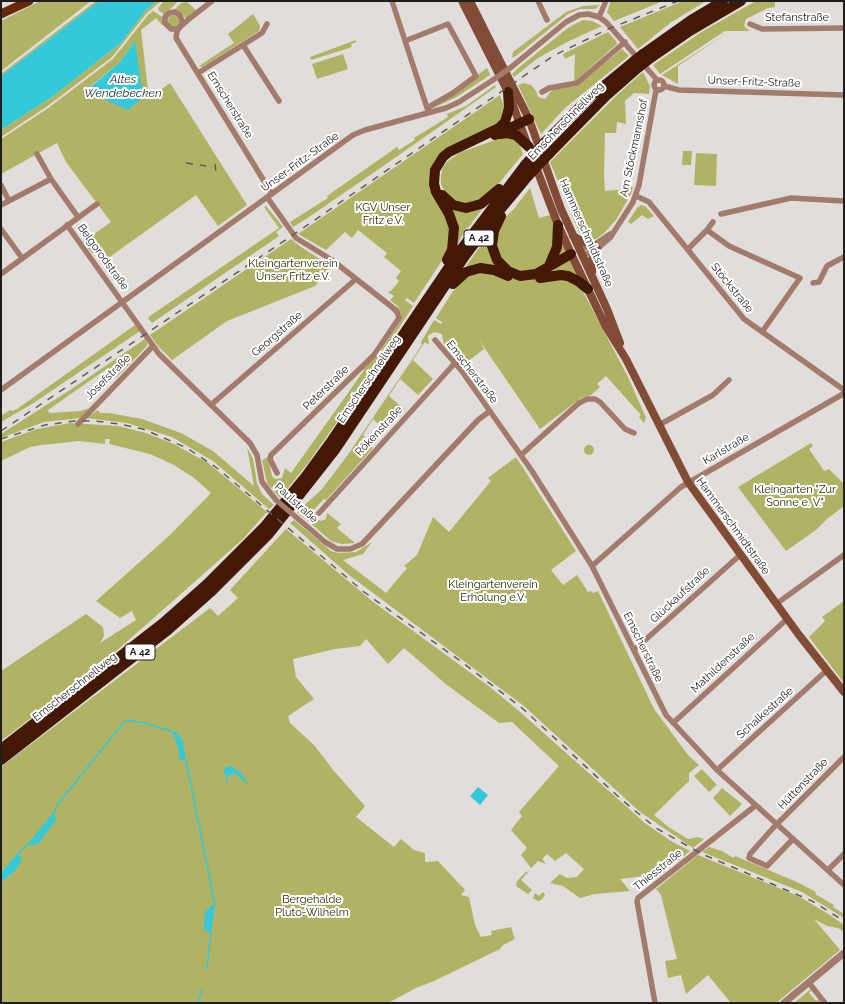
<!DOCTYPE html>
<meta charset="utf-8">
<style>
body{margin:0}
#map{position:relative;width:845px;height:1004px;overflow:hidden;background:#e0ddda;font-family:Raleway,sans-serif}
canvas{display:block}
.frame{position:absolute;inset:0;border:2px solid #201e1d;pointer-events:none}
</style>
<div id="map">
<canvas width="845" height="1004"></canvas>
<div class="frame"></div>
</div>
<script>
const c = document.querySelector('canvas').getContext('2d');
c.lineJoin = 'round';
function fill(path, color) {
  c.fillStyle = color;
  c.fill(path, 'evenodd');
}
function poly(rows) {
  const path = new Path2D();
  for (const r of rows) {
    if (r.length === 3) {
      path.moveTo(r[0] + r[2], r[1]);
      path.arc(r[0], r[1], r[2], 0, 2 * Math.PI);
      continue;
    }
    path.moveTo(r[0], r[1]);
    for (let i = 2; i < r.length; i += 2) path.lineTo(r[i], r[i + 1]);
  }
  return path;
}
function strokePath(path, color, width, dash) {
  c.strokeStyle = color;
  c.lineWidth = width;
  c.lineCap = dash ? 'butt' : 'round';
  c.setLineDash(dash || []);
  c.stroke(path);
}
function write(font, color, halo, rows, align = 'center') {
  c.font = font + ' Raleway,sans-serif';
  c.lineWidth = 4;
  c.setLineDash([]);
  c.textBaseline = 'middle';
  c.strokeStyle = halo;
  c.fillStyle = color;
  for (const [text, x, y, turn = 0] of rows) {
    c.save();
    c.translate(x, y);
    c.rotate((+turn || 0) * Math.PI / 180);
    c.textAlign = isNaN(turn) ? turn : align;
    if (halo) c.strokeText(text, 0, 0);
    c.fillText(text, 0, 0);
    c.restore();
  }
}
fill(poly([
 [40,1,91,1,1,71,1,21],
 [96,1,99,1,1,76,1,74],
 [157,1,161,1,146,14,112,57,49,105,1,137,1,130,52,97,121,43,146,10],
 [164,1,178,1,165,15,159,11,158,8],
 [611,1,663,1,614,21,607,12],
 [683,1,706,1,670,23,638,49,620,27],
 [756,1,775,1,775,7,768,8,746,19,744,26,750,31,725,31,660,74,653,65,703,31],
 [187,2,197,11,186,19,183,15,174,10,181,3],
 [600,5,595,9,580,9,568,14,516,56,512,58,513,52,566,12,583,6],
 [153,11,164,18,164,25,162,25,156,18,141,30,149,99,170,83,247,205,218,226,196,195,100,264,101,262,95,252,92,253,83,242,111,222,66,162,57,143,1,174,1,139,47,109,113,59,148,15],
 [135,41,104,100,86,90,120,62],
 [253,14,260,26,259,31,202,67,199,66,234,43,228,34],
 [174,21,6],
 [583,20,592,21,602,26,567,42,538,58,514,77,512,74,517,69,569,27],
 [608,32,616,41,617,44,574,82,575,54,565,59,563,54],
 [727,33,678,66,678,84,662,75],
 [356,40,356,42,351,44,352,47,311,60,310,57],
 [622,49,629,56,565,108,541,134,518,85,524,83,531,85,536,91,538,97,545,99,553,89,576,86],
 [343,54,348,69,317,79,312,64],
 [487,68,490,75,455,98,435,107],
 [643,72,650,86,649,94,634,93,625,101,626,124,617,122,616,133,605,133,604,174,605,191,629,189,630,186,633,187,631,194,616,220,604,233,596,239,584,238,579,232,550,162,616,96],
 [495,85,496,87,389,162,306,219,293,227,292,225,290,222,328,198,327,196,397,147,399,150,415,140,414,138,448,117,447,114,466,106],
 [500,95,504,107,500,122,434,164,450,227,450,242,443,259,414,303,407,298,405,300,413,306,354,398,308,463,280,498,267,483,262,460,268,457,272,476,275,479,282,478,285,468,291,473,348,393,364,370,363,369,378,355,399,323,395,306,400,308,390,300,394,296,388,292,392,290,399,281,396,278,401,271,384,257,387,253,358,230,352,238,345,232,326,250,298,234],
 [504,137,514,139,520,145,523,154,491,193,472,204,457,203,445,193,441,184,441,176,443,167,448,161,461,152],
 [683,151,692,151,691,165,682,165],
 [696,153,717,154,716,186,694,185],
 [530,188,539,218,550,215,581,281,581,288,628,377,646,418,644,423,639,417,641,415,606,376,597,384,600,387,591,395,581,398,540,429,479,340,484,349,463,365,459,358,444,345,442,334,434,332,428,336,429,345,425,342,413,360,433,379,418,395,400,379,389,396,405,410,386,431,373,419,363,435,365,437,362,441,366,445,369,445,373,448,326,500,324,499,305,519,297,512,322,489,347,456,422,345,421,342,434,320,441,324,442,322,436,318,453,291,460,285,462,272,491,231,514,209],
 [447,203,486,204,468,228,467,227,457,245],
 [641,205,645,206,654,216,648,219,642,215,631,224,628,222,637,208],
 [266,206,283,227,276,232,279,236,152,323,148,318,150,316,279,228,264,207],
 [291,239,301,247,331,266,315,286,227,321,172,360,158,346,150,335],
 [135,325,140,331,32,404,1,422,1,416,10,410,12,411,17,409],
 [145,339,148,344,145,348,116,378,108,368,48,410,49,413,81,411,89,408,81,418,44,422,1,438,1,434,70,390],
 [98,410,100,413,109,413,142,419,181,433,213,451,254,486,247,447,253,459,257,483,262,494,274,505,269,509,213,461,172,437,127,423,86,418],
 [70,423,118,426,146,433,174,444,208,463,268,513,266,513,243,539,97,668,1,741,1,671,86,614,103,627,104,636,100,643,136,620,132,611,120,618,96,601,170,535,211,493,194,478,174,465,150,454,109,444,110,439,105,439,105,444,79,441,42,445,30,447,1,461,1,442,37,429],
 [811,443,813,446,809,449,824,471,829,469,844,484,844,506,827,519,816,530,786,551,738,487],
 [589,450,5],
 [516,457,576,551,551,570,563,585,577,575,588,592,591,591,593,593,598,591,654,709,688,755,699,765,689,773,689,781,654,815,670,828,688,839,698,837,704,839,693,848,640,812,524,706,349,575,290,523,294,520,331,551,338,553,356,552,372,542,363,554,343,560,386,593,407,568,404,566,417,555,433,517,449,532,491,481,488,478],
 [316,511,315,518,321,521,326,519,327,513,341,524,337,528,355,543,342,544,331,541,307,520],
 [286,529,372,601,490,687,519,711,646,824,671,841,690,851,661,874,620,879,630,891,595,894,580,898,563,886,550,883,560,874,567,878,577,877,584,869,566,853,555,861,547,854,542,859,546,864,538,861,531,868,521,855,527,848,511,830,522,816,519,812,559,766,512,722,499,723,447,685,404,648,388,664,366,639,360,646,335,649,293,659,296,677,314,699,288,716,290,723,314,745,334,771,365,806,356,817,394,847,401,839,414,850,425,853,425,862,438,861,465,890,461,895,469,897,475,925,481,937,492,935,491,931,511,927,515,939,503,945,500,949,434,981,416,988,388,1003,1,1003,1,882,14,872,18,854,1,873,1,767,210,608,218,616,238,598,230,590],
 [844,601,844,683,809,637,825,621,822,617],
 [702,769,717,785,709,792,694,776],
 [722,788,742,804,730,816,713,798],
 [709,847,722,851,733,858,735,856,797,882,816,892,815,894,834,905,833,907,844,914,844,918,802,892,702,852],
 [698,855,798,896,827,913,844,925,844,932,838,928,827,926,814,919,840,950,776,1003,731,1003,708,975,686,994,681,975,668,978,665,961,677,959,661,895,657,890,655,890],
 [529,871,521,880,532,890,528,894,516,886,517,881,526,872],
 [543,892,545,895,541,900,538,901,533,898,535,893,539,896],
 [811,989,812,990,809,993,816,1001,819,999,820,1000,818,1003,794,1003]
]), '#b0b363');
fill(poly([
 [99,1,157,1,146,10,121,43,112,50,52,97,1,130,1,76],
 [135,41,143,97,128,110,86,91,120,62],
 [175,731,182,739,186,760,180,760,178,747,173,734],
 [231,766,242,774,249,785,234,773,228,776,227,785,226,775,223,772,226,767],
 [478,787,488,795,480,805,470,796],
 [54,812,56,820,38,844,26,846],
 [18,853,21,856,21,862,14,872,1,882,1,873],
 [215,905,211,934,204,929,205,912,211,906]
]), '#33c9db');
strokePath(poly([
 [186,760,215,905],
 [54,812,57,805,124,722,130,721,144,723,174,732],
 [18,853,26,846],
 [207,968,211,934],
 [198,1003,202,989]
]), '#33c9db', 1.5);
strokePath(poly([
 [212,1,189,19,180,27,177,29,171,29,165,23,165,17,169,13,175,12,180,15,182,21,182,24,180,27,177,31,176,38,272,194],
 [392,1,428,111],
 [538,1,547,20],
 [599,17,606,1],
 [750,24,762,29,844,28],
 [405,41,448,24,476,76,453,93,427,108],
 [243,45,279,101],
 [510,68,566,22,579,15,588,14,599,17,606,22,657,80],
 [198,73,262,33,267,24],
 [659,85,5],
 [664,86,679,90,844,95],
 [542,92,549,88,577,83,625,42],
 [37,154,51,179,78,217],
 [1,185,9,201],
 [636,196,649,202,744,319,844,390],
 [267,197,296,238,332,260,392,307,397,312,399,318,374,355,271,455,270,459,277,473],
 [1,205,51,179],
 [721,214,791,198,844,201],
 [67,225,159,354,250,443,257,455,262,482,276,500],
 [1,229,22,258],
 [707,230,729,246,800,278,762,332],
 [688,249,707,230,713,222],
 [579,250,594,245,610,234],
 [582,256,597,249,610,238,633,202,639,185,656,90],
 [1,274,97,204],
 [813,283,819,282,827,266,844,257],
 [435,340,461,370,532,471,592,566,666,715,717,770,844,885],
 [1,390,353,135,365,130,446,108,459,102,493,80],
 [212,404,356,279],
 [78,424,153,346],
 [659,425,713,395,729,380],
 [521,455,579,403,587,399,595,399,600,402,625,429,634,433],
 [319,513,455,363],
 [296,517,325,542,337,549,350,549,362,544,478,420,490,411],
 [592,566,681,487,843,394],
 [776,604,844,555],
 [634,650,740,555],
 [673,723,787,619],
 [717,770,826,671],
 [793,839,767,866,749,858,750,854,773,828,844,757],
 [828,870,844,854],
 [809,983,825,1003],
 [655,1003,637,901,638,898,755,806]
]), '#a37b6c', 5.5);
strokePath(poly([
 [784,1003,844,953]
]), '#a37b6c', 7);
strokePath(poly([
 [462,1,508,92,528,146],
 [470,1,529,119,561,209,607,309,620,343],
 [534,162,558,225,574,260,606,327,626,359,688,482,799,635,844,692],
 [573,236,583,242,594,245],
 [592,272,592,259,597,249]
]), '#824b36', 8);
strokePath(poly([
 [1,14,29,1]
]), '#692709', 9);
strokePath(poly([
 [643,54,691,20,723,1],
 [648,60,690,31,741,1],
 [500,134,507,133,516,135,529,147],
 [495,135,529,119],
 [545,142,589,98,634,61],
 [549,154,606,96,639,67],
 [442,195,453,205,466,208,481,204,499,189],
 [501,216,494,231,492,246,497,260,508,271,520,276,536,274,571,254],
 [447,260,452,250,454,228,449,214,436,192,434,184,435,170,443,157,449,152,499,128,505,122,509,108,508,92],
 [549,266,557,247,558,225],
 [540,278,561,275,568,276,578,281,588,289],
 [453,284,466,272,480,268,494,270,508,276],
 [1,749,163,623,207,584,265,526,306,476,330,443,459,252,525,165],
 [1,760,168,630,212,591,269,534,335,450,465,256,495,216,529,175]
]), '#431806', 10);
strokePath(poly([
 [186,163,206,166],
 [215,164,216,172],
 [1,431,290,237,553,56,606,30,678,1],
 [1,439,45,425,74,421,94,421,120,424,143,429,187,448,217,468,364,592,459,660,522,708,622,800,656,828,702,854,812,901,844,921]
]), '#5f5d5b', 1.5, [7, 7]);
strokePath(poly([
 [493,80,510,68],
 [276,500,296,517]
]), '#a37b6c', 5.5);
strokePath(poly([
 [634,61,643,54],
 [639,67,648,60],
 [525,165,545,142],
 [529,175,549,154]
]), '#431806', 10);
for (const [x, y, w] of [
 [479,238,30],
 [140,652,30]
]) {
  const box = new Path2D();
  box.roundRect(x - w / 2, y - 8, w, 16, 3);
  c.fillStyle = '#fff';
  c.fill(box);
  strokePath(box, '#201e1d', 1);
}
write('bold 10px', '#201e1d', null, [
 ["A 42",479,238],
 ["A 42",140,652]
]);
write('11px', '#201e1d', '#fff', [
 ["Stefanstraße",797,18],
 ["Unser-Fritz-Straße",754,82,2],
 ["Emscherstraße",230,105,58],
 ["Emscherschnellweg",566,121,-46],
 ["Am Stöckmannshof",634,148,-78],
 ["Unser-Fritz-Straße",300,162,-36],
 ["Hammerschmidtstraße",586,233,66],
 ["Belgorodstraße",103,257,54],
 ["Stöckstraße",732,288,51],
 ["Georgstraße",277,334,-41],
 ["Emscherstraße",472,372,52],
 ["Josefstraße",108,377,-45],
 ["Emscherschnellweg",369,379,-56],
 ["Peterstraße",326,388,-44],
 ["Rökenstraße",379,431,-47],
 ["Karlstraße",726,449,-30],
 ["Paulstraße",296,503,42],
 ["Hammerschmidtstraße",733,526,54],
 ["Glückaufstraße",680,595,-43],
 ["Emscherstraße",643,647,64],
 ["Mathildenstraße",723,663,-43],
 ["Emscherschnellweg",75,687,-38],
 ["Schalkestraße",765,713,-42],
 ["Hüttenstraße",803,784,-46],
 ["Thiesstraße",658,870,-39]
]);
write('11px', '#2b2b01', '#fff', [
 ["KGV Unser",383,208],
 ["Fritz e.V.",383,221],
 ["Kleingartenverein",293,264],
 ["Unser Fritz e.V.",293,277],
 ["Kleingarten \"Zur",795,490],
 ["Sonne e. V.\"",795,503],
 ["Kleingartenverein",493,585],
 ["Erholung e.V.",493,598],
 ["Bergehalde",312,900],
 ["Pluto-Wilhelm",312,913]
]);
write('italic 12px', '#172f32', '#fff', [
 ["Altes",123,79],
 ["Wendebecken",123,93]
]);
</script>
